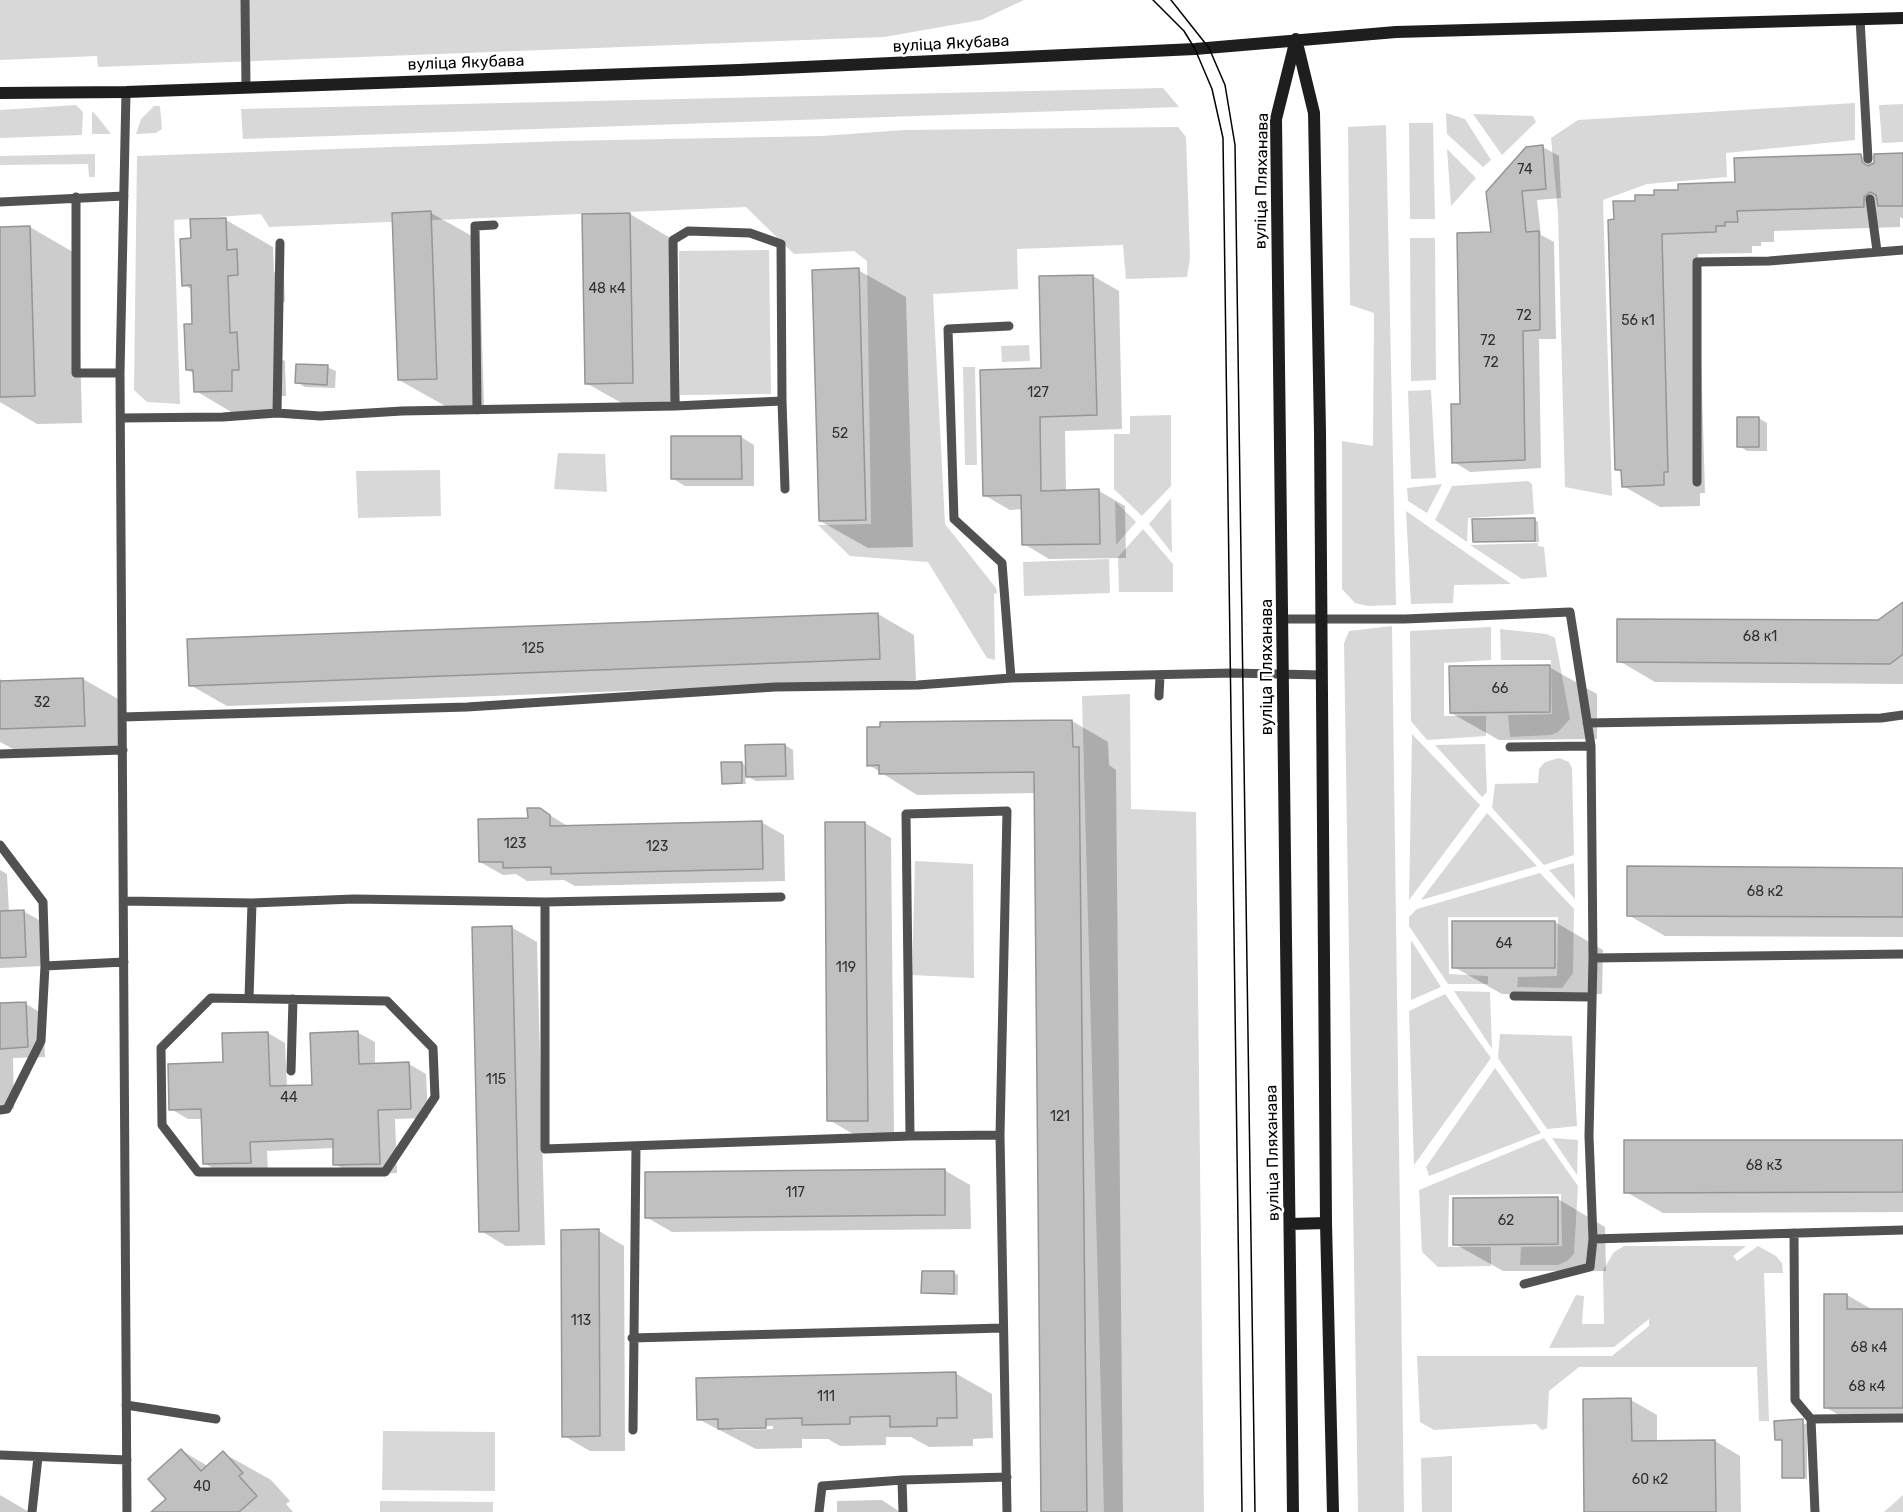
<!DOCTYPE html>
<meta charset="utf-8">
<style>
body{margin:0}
canvas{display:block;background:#fff}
</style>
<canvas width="1903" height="1512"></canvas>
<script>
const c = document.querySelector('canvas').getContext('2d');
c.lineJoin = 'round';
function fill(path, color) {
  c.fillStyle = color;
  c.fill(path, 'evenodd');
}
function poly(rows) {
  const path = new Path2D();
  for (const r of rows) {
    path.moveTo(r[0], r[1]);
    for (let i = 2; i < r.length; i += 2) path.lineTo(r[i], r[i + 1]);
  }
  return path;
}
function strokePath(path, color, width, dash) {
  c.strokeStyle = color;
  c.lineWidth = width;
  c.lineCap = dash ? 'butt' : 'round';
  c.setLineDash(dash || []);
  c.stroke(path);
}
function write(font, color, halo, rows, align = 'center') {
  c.font = font + ' Rubik,sans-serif';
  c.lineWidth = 5;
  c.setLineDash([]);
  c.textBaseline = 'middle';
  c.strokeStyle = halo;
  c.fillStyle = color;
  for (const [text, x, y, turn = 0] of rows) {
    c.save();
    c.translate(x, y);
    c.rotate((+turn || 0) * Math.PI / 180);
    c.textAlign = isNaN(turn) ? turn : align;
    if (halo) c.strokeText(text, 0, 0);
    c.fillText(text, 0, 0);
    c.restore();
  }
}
fill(poly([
 [0,0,1024,0,981,20,884,37,98,67,97,56,0,60],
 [1163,88,1179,107,243,139,241,109],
 [1855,103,1855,140,1726,153,1727,177,1647,184,1603,200,1612,496,1565,487,1558,213,1551,138,1578,120],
 [1903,104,1903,142,1882,143,1879,105],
 [76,105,83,112,82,135,0,138,0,110],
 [154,106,160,106,162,129,156,133,136,134,141,119],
 [92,111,97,116,111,134,92,134],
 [1446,113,1465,119,1491,160,1483,167,1447,134],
 [1473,114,1533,116,1536,122,1502,155],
 [1409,123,1433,123,1435,219,1410,219],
 [1386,125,1396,605,1368,606,1355,603,1342,589,1342,441,1373,446,1374,313,1350,305,1348,127],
 [1178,127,1186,137,1190,258,1187,277,1126,279,1123,245,1017,249,1018,289,933,294,945,524,996,588,997,593,994,594,995,660,987,658,928,562,850,556,818,525,871,524,867,261,854,251,794,254,746,207,269,227,261,214,174,220,180,404,147,402,134,390,137,156,563,141,822,136,904,130],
 [1447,149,1476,178,1451,206],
 [95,154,95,177,89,177,88,164,0,165,0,156],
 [1410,238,1435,238,1436,380,1411,381],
 [769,250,771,394,680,395,679,251],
 [1029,345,1030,361,1002,362,1001,346],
 [963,367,975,367,977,465,965,465],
 [1431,390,1436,478,1411,479,1408,391],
 [1171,415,1171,486,1142,516,1114,489,1114,434,1130,434,1130,416],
 [558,453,605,454,607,492,554,489],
 [440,470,441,516,358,518,356,471],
 [1528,481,1532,484,1534,514,1468,518,1467,542,1435,520,1452,486],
 [1442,484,1427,513,1408,501,1407,488],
 [1171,498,1172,553,1149,524],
 [1115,501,1136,522,1116,545],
 [1406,511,1511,584,1454,585,1453,603,1411,604],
 [1143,529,1173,564,1173,592,1119,592,1118,557],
 [1538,543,1538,546,1544,547,1547,577,1522,579,1470,545],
 [1109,559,1110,593,1024,596,1023,562],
 [1392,626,1404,1512,1358,1512,1344,643,1349,631],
 [1491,627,1491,660,1444,663,1444,716,1486,716,1486,736,1427,740,1411,721,1410,631],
 [1500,629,1547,634,1555,638,1570,719,1558,732,1551,735,1510,737,1508,715,1552,714,1551,660,1501,660],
 [1130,694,1131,809,1196,812,1204,1512,1104,1512,1082,696],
 [1412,734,1480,805,1409,900],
 [1485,744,1487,792,1482,797,1435,745],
 [1559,758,1569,762,1572,768,1574,855,1544,865,1492,808,1495,784,1538,783,1539,769,1545,762],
 [1487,813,1537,866,1421,900],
 [915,861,973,864,974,978,912,975],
 [1574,863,1575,899,1549,870],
 [1540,873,1574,909,1573,973,1562,988,1517,987,1518,977,1557,976,1558,917,1448,917,1449,974,1488,976,1488,984,1448,984,1409,926,1409,917,1417,909],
 [1411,940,1441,987,1411,1000],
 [1454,991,1490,992,1492,1049],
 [1445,994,1491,1058,1414,1165,1409,1011],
 [1500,1034,1572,1036,1577,1126,1547,1129,1498,1058],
 [1495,1068,1541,1133,1429,1176,1426,1167],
 [1544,1138,1578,1186,1574,1254,1567,1261,1558,1265,1520,1265,1521,1247,1562,1246,1561,1194,1449,1195,1448,1247,1491,1247,1491,1266,1438,1267,1422,1252,1419,1190],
 [1552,1138,1578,1140,1577,1175],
 [1624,1246,1746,1246,1733,1256,1737,1261,1758,1246,1776,1256,1782,1263,1783,1273,1764,1273,1769,1421,1759,1421,1757,1367,1579,1367,1549,1391,1547,1428,1542,1430,1536,1424,1434,1430,1420,1422,1417,1356,1612,1356,1649,1326,1649,1319,1614,1347,1549,1348,1576,1295,1584,1296,1582,1324,1604,1324,1603,1270,1614,1252],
 [383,1431,495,1432,495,1491,382,1490],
 [1452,1456,1452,1512,1422,1512,1421,1458],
 [1903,1495,1903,1512,1884,1512],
 [380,1501,493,1502,493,1512,380,1512]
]), '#d8d8d8');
fill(poly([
 [1543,147,1559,156,1561,198,1537,200,1541,235,1554,242,1556,339,1539,339,1541,468,1470,472,1454,462,1492,234],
 [1903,154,1903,219,1900,217,1900,227,1774,231,1774,242,1761,242,1761,246,1752,246,1752,253,1698,254,1705,493,1700,493,1700,506,1660,507,1623,486,1623,473,1617,469,1615,221,1636,202,1656,196,1736,184,1860,155,1875,164],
 [431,213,479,240,484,406,447,407,399,380],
 [630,214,677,242,680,410,634,410,586,383],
 [226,220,273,247,274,272,284,278,285,302,275,302,277,357,285,361,286,396,279,396,280,417,243,419,196,391,195,374,187,370,194,325,193,290,184,285,192,240],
 [30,227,78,255,82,423,37,424,0,402,0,228],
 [858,270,906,297,913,547,868,548,820,521],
 [1093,276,1119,291,1122,429,1065,431,1066,492,1099,491,1125,506,1126,558,1049,559,1024,544,1023,509,1010,510,984,495],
 [327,367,336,371,335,388,305,387,297,382],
 [1758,418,1767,423,1767,451,1747,451,1739,446],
 [741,437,754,445,754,486,685,486,672,478],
 [1535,520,1538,522,1539,542,1475,542],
 [1903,603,1903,684,1655,682,1619,661,1878,622],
 [878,614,914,635,916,680,227,706,190,685],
 [1549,667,1597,694,1597,739,1499,740,1451,713],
 [0,679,5,682,83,679,120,700,121,746,15,750,0,742],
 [1072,721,1108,742,1109,765,1116,770,1123,1512,1043,1512,1035,793,917,795,869,765],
 [785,745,793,750,794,780,756,781,745,775,746,784,723,783,741,763,747,766,747,746],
 [540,809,569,827,761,822,784,835,785,881,575,886,564,880,527,881,516,874,503,875,480,862],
 [865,823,891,838,894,1135,855,1135,829,1120,826,824],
 [1903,869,1903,937,1665,936,1628,915],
 [0,870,7,874,9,912,23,911,41,921,43,966,0,968],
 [1555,922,1603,950,1602,994,1502,994,1454,967],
 [511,927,537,942,545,1245,506,1246,481,1231],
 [26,1004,43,1014,45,1057,13,1058,14,1109,0,1109,0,1005],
 [357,1032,375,1042,375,1065,409,1064,426,1074,428,1118,395,1119,397,1173,352,1174,335,1164,334,1148,267,1151,268,1172,221,1173,204,1163,203,1119,188,1119,171,1109,224,1064,268,1033,285,1043,287,1087,313,1087],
 [1903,1141,1903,1212,1663,1213,1626,1192],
 [944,1170,970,1185,971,1229,672,1232,646,1217],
 [1558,1199,1605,1227,1606,1271,1503,1271,1455,1244],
 [599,1231,624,1246,625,1451,590,1451,564,1436],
 [954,1273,958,1275,958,1295,923,1292],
 [1847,1295,1873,1310,1903,1310,1903,1422,1851,1422,1825,1407],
 [955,1373,992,1394,993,1438,973,1439,973,1446,929,1447,911,1437,886,1437,886,1445,840,1446,828,1439,802,1439,802,1448,756,1449,698,1419],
 [773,1426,773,1429,733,1430,733,1427],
 [1631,1400,1657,1415,1657,1442,1715,1441,1740,1456,1741,1512,1586,1512],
 [1775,1422,1807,1424,1807,1479,1783,1477,1783,1441,1776,1439],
 [182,1451,208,1466,223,1453,271,1480,290,1501,286,1504,293,1512,167,1512],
 [0,1495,29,1512,0,1512],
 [882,1500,900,1512,837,1512,837,1501]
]), '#0003');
const building = poly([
 [1543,145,1546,189,1522,191,1526,232,1539,231,1540,330,1523,331,1525,460,1452,463,1451,404,1460,404,1457,233,1491,232,1486,192,1526,147,1543,145],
 [1903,153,1903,206,1878,206,1876,195,1870,192,1864,197,1864,207,1737,211,1738,222,1725,222,1725,226,1716,226,1716,232,1662,234,1668,472,1664,472,1664,485,1622,487,1621,470,1615,470,1608,220,1614,219,1613,201,1635,201,1635,195,1654,195,1654,190,1678,190,1678,184,1735,182,1734,158,1861,154,1862,162,1868,166,1874,163,1874,154,1903,153],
 [431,211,437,379,398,380,392,213,431,211],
 [630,213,633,383,585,384,582,214,630,213],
 [226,218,227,250,237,249,238,275,228,276,230,333,237,332,239,370,232,370,232,391,194,392,193,370,186,370,184,324,192,324,191,285,182,286,180,239,191,238,190,219,226,218],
 [30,226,35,396,0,397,0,227,30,226],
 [859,268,866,520,819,521,812,270,859,268],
 [1093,275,1097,415,1040,417,1041,491,1099,489,1100,544,1022,545,1021,495,983,496,980,370,1041,368,1039,276,1093,275],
 [296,364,328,365,327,385,295,383,296,364],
 [1737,417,1759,417,1759,447,1737,447,1737,417],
 [671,436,741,436,742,479,671,479,671,436],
 [1535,518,1535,541,1473,542,1472,519,1535,518],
 [1903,602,1903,654,1890,664,1617,662,1617,619,1878,620,1903,602],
 [878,613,880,659,189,686,187,639,878,613],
 [1550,665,1550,712,1450,713,1449,666,1550,665],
 [83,678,85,726,0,729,0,681,83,678],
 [1072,720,1073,747,1079,747,1087,1512,1041,1512,1034,772,879,774,879,765,867,766,867,727,880,727,880,722,1072,720],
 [785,744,786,776,746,777,745,745,785,744],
 [721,762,742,762,742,783,722,784,721,762],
 [527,808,540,808,550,815,550,826,762,821,763,869,551,874,551,867,503,868,503,862,479,862,478,819,528,818,527,808],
 [825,822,865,822,868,1121,827,1121,825,822],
 [1627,866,1903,868,1903,917,1627,916,1627,866],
 [24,910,26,957,0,958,0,911,24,910],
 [1452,921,1555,921,1555,968,1452,968,1452,921],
 [512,926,519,1231,479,1232,472,927,512,926],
 [26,1002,28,1047,0,1049,0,1003,26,1002],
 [358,1031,359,1064,409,1062,411,1109,378,1110,380,1164,333,1165,333,1139,250,1142,251,1163,203,1164,201,1109,169,1110,168,1064,223,1062,222,1033,268,1032,270,1086,312,1085,310,1033,358,1031],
 [1624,1140,1903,1140,1903,1192,1624,1193,1624,1140],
 [945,1169,945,1215,645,1218,645,1172,945,1169],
 [1558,1197,1558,1244,1453,1245,1453,1198,1558,1197],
 [599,1229,600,1436,562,1437,561,1230,599,1229],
 [922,1271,954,1271,954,1294,921,1293,922,1271],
 [1824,1294,1847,1294,1847,1309,1903,1309,1903,1408,1824,1408,1824,1294],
 [956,1372,957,1418,937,1418,937,1426,890,1427,890,1416,850,1417,850,1424,802,1425,802,1418,766,1419,766,1428,718,1429,718,1419,697,1420,696,1378,956,1372],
 [1631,1398,1632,1441,1715,1440,1716,1512,1584,1512,1583,1399,1631,1398],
 [1803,1419,1804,1478,1782,1478,1782,1440,1775,1440,1774,1421,1803,1419],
 [181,1449,201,1471,223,1451,243,1473,239,1476,257,1496,239,1512,151,1512,166,1499,148,1479,181,1449]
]);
fill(building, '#c0c0c0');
strokePath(building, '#959595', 1.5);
strokePath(poly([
 [245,0,246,87],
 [1860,19,1868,159],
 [126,92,120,373,127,1512],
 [76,197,76,373,120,373],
 [1870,199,1877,251],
 [0,202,124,196],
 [1009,326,948,329,954,519,1002,563,1011,678],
 [675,406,673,240,688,231,750,233,781,244,782,401],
 [477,410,475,226,494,225],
 [277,413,280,243],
 [121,418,223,417,277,413,320,416,402,411,675,406,782,401,785,489],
 [1697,482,1697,262,1769,261,1903,250],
 [1284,619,1405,619,1570,612,1591,746,1593,958,1589,1136,1593,1239,1590,1267,1524,1284],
 [1159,696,1160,676],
 [122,717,467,707,775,687,918,685,1011,678,1232,673,1322,675],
 [1587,723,1881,718,1903,715],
 [1510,747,1591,746],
 [0,754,123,750],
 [0,845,43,902,45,966,41,1041,7,1109,0,1110],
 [781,897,545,902,545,1149,910,1136],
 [124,901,252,903,249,998],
 [252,903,354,899,545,902],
 [1593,958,1903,954],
 [45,966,124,962],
 [1514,996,1592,997],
 [211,998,387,1001,433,1048,435,1097,385,1172,198,1172,162,1125,161,1048,211,998],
 [291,1071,293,999],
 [1000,1135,910,1136,906,814,1007,811,1000,1135,1007,1512],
 [1794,1233,1795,1400,1811,1419,1903,1418],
 [1593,1239,1903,1230],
 [632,1338,1003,1328],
 [126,1405,216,1419],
 [1811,1419,1815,1512],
 [633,1430,636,1146],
 [0,1455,127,1460],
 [902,1480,903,1512],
 [32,1512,38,1457],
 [819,1512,822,1486,902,1480,1007,1477]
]), '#515151', 9);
strokePath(poly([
 [1297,43,1314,113,1320,432,1326,1223,1333,1512],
 [0,93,126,92,739,70,1195,49,1396,32,1903,18],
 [1290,1224,1326,1223],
 [1293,1512,1276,119,1296,39]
]), '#1e1e1e', 12);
strokePath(poly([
 [1153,0,1184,31,1195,49,1212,89,1223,138,1242,1512],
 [1171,0,1209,48,1225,85,1235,145,1255,1512]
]), '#000', 1.5);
write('14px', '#303030', null, [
 ["74",1525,170],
 ["48 к4",607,289],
 ["72",1524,316],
 ["56 к1",1638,321],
 ["72",1488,341],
 ["72",1491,363],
 ["127",1038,393],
 ["52",840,434],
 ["68 к1",1760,637],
 ["125",533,649],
 ["66",1500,689],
 ["32",42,703],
 ["123",515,844],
 ["123",657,847],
 ["68 к2",1765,892],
 ["64",1504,944],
 ["119",846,968],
 ["115",496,1080],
 ["44",289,1098],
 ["121",1060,1117],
 ["68 к3",1764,1166],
 ["117",795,1193],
 ["62",1506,1221],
 ["113",581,1321],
 ["68 к4",1869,1348],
 ["68 к4",1867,1387],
 ["111",826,1397],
 ["60 к2",1650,1480],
 ["40",202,1487]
]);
write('16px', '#000', '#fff', [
 ["вуліца Якубава",951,44,-3],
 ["вуліца Якубава",466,63,-2],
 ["вуліца Пляханава",1262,181,-89],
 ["вуліца Пляханава",1267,667,-90],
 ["вуліца Пляханава",1273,1153,-91]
]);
</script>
